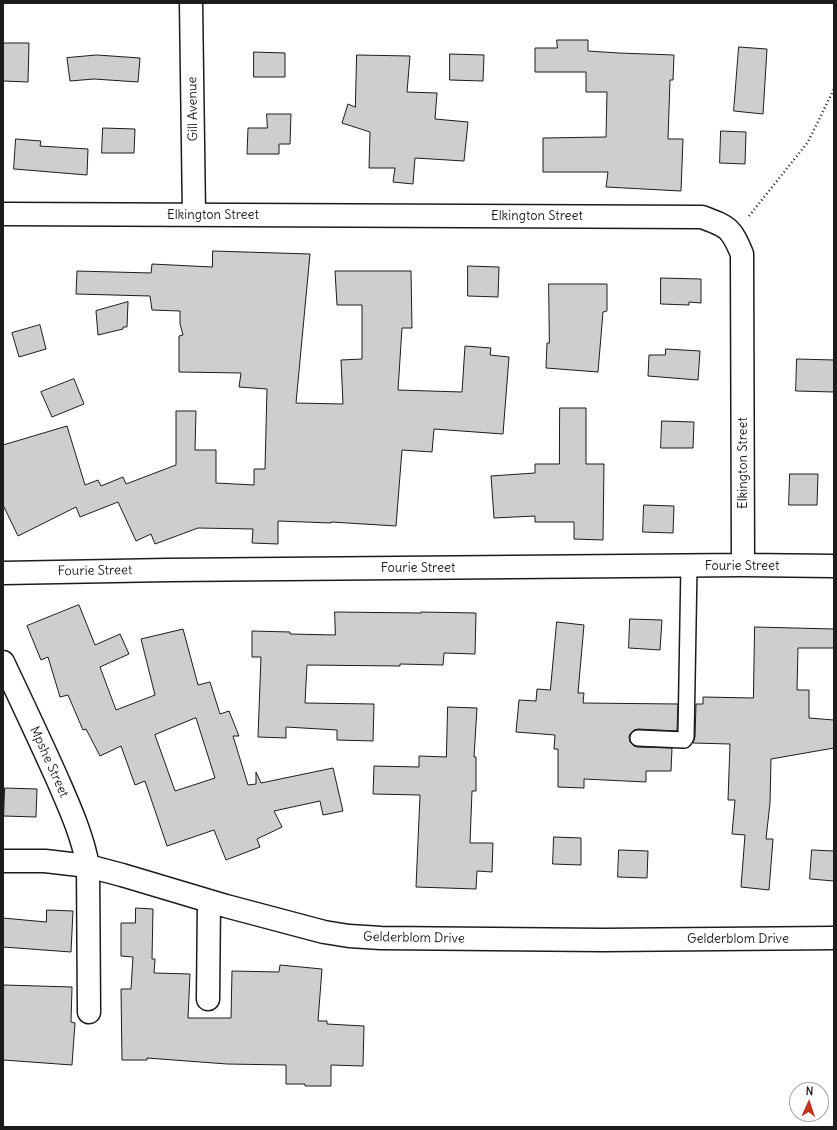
<!DOCTYPE html>
<style>
body{margin:0}
#map{position:relative;width:837px;height:1130px;overflow:hidden;background:#fff;font-family:Delius,sans-serif}
canvas{display:block}
.frame{position:absolute;inset:0;border:4px solid #1c1c1c;pointer-events:none}
.north{position:absolute;left:789px;top:1082px;width:40px;height:40px;box-sizing:border-box;background:#fff;border:1px solid #a4a4a4;border-radius:50%;rotate:3deg;font-size:11px;font-weight:700;line-height:16px;text-align:center;color:#1c1c1c}
.north::after{content:'';display:block;margin:auto;width:14px;height:18px;background:#c8321e;clip-path:polygon(50% 0,100% 100%,50% 72%,0 100%)}
</style>
<div id="map">
<canvas width="837" height="1130"></canvas>
<div class="frame"></div>
<div class="north">N</div>
</div>
<script>
const ctx = document.querySelector('canvas').getContext('2d');
ctx.lineJoin = 'round';
function paint(path, color) { ctx.fillStyle = color; ctx.fill(path, 'evenodd'); }
function strokePath(path, color, width, dash) { ctx.strokeStyle = color; ctx.lineWidth = width; ctx.lineCap = dash ? 'butt' : 'round'; ctx.setLineDash(dash || []); ctx.stroke(path); }
function drawText(font, color, halo, rows, align = 'center') {
  ctx.font = font + ' Delius,sans-serif'; ctx.lineWidth = 3.5; ctx.setLineDash([]); ctx.textBaseline = 'middle'; ctx.strokeStyle = halo; ctx.fillStyle = color; for (const [text, x, y, turn = 0] of rows) {
    ctx.save(); ctx.translate(x, y); ctx.rotate((+turn || 0) * Math.PI / 180); ctx.textAlign = isNaN(turn) ? turn : align; if (halo) ctx.strokeText(text, 0, 0); ctx.fillText(text, 0, 0); ctx.restore();
  }
}
const building = new Path2D(`
 M557,40H588V51L619,53L674,55L673,80H670L668,139H683L681,191L606,187L608,172H543V138L606,137L607,92H586V72H535V48H557Z
 M3,43H29L28,82L3,81Z
 M739,47L767,49L763,114L734,111Z
 M254,52L285,53V77H254Z
 M450,54L484,55L483,81L450,80Z
 M97,55L140,58L138,82L94,79L70,81L67,58Z
 M357,55L410,56L407,92L437,93L435,119L468,122L464,161L415,158L413,184L393,182L395,168H369L370,132L342,123L348,104L355,107Z
 M267,114H291L290,144H279V154H247L248,128H267Z
 M103,128L135,129L134,153H102Z
 M721,131L746,132L745,164L720,163Z
 M16,139L41,141L40,146L88,149L87,175L14,169Z
 M213,251L310,254L296,403L343,404L341,360L362,359V305H337L335,271H411L412,328H402L398,390L462,392L465,346L491,348L490,355L509,357L503,434L434,429L432,452L402,450L396,526L331,522V523L278,521V544L252,543L253,529L198,528L155,544L151,534L136,541L118,502L80,517L76,507L18,536L3,505V445L67,426L85,485L98,480L101,486L123,477L126,484L176,465V411H196L195,450H216V483L254,485V469H265L267,389L239,387L241,373L179,372V336L183,335L180,324V311L152,310L150,296L76,294L77,271L151,273L152,264L212,267Z
 M468,266L499,267L498,297L468,296Z
 M661,278L701,279V303L689,302V305L661,304Z
 M549,284H607V311L603,312L598,372L546,368L547,343H549Z
 M128,302L127,327H123V329L98,335L96,311Z
 M40,325L46,349L19,357L12,333Z
 M666,349L700,351L698,380L648,376L649,355H665Z
 M797,359L834,360V392L796,391Z
 M74,379L84,404L52,417L41,392Z
 M560,408H586V464H604L603,540L574,539V522H535V516L494,518L491,476L535,473V464H559Z
 M662,421L694,422L693,448H661Z
 M790,474H818L817,505H789Z
 M644,505L674,506L673,533L643,532Z
 M79,605L95,645L120,634L129,654L100,667L116,710L155,695L141,639L183,629L198,685L210,682L220,714L229,711L239,736H233L248,785L256,784V772L261,783L333,768L343,811L323,815L320,801L274,811L282,827L257,839L260,847L226,860L214,830L167,846L145,781L135,785L121,746L100,756L86,729L83,730L68,695L60,697L48,657L41,660L27,626ZM196,718L215,778L175,791L155,735Z
 M335,612L421,613V612L476,613L475,654L444,653L443,665L400,664V666L307,665L305,703L374,704L373,741L337,740V730L286,727V738L258,737L261,657H252V631L290,632V634L335,635Z
 M630,619L662,620L660,650L629,648Z
 M557,622L584,625L578,693H584L583,703L678,704L677,731L638,729L634,730L630,734L629,737L630,742L634,746L637,747L672,748L671,771H646V782L584,779V788L558,787V749H554L555,735L516,732L519,700L536,701L537,689L550,690Z
 M755,627L834,629V648H798L797,690H809V718L834,720V748L771,759L770,803L766,839H773L769,890L741,887L745,835L732,834L735,800H728L730,744L693,743L695,737L696,704H703V697L753,698Z
 M448,707L477,708L474,757H476V791H472L470,843H493L492,872L477,871L476,889L416,887L420,795L373,794L374,766L419,767V756L446,757Z
 M5,788L37,789L36,817L4,816Z
 M554,837L581,838V865L553,864Z
 M619,850L648,851L647,878L618,877Z
 M812,850L834,851V881L810,879Z
 M136,908L153,909L152,959H155L154,973L190,974L188,1018H231L232,971L279,972L280,965L322,969L318,1021H327V1024L364,1026L363,1066L331,1065V1086H305V1084H286V1065L227,1064L147,1058V1060H122L121,989H131L133,957L121,956V923H135Z
 M47,910L73,911L71,952L3,947V918L46,922Z
 M4,985L72,987L71,1022L75,1023L72,1065L3,1060Z`);
paint(building, '#cecece');
strokePath(building, '#1c1c1c', 1);
const lane = new Path2D(`
 M638,738L684,740L686,737L689,566`);
const street = new Path2D(`
 M191,3L194,215
 M3,214L702,217C729,227 731,228 742,254L743,565
 M3,573L168,570L743,565L834,566
 M3,662C21,700 39,738 56,776C69,806 82,834 88,866L89,1012
 M3,861H45L88,866L122,875L226,906L324,932L349,936L381,938L603,940L834,938
 M208,999L209,901`);
strokePath(lane, '#1c1c1c', 18);
strokePath(street, '#1c1c1c', 25);
strokePath(new Path2D(`
 M749,216L808,142L834,89`), '#1c1c1c', 2.5, [1, 3]);
strokePath(lane, '#fff', 15);
strokePath(street, '#fff', 22);
drawText('13px', '#1c1c1c', '#fff', [
 ["Gill Avenue",193,109,-91],
 ["Elkington Street",213,215],
 ["Elkington Street",537,216],
 ["Elkington Street",743,463,-90],
 ["Fourie Street",742,566],
 ["Fourie Street",418,568],
 ["Fourie Street",95,571,-1],
 ["Mpshe Street",49,762,66],
 ["Gelderblom Drive",414,938,1],
 ["Gelderblom Drive",738,939]
]);
</script>
